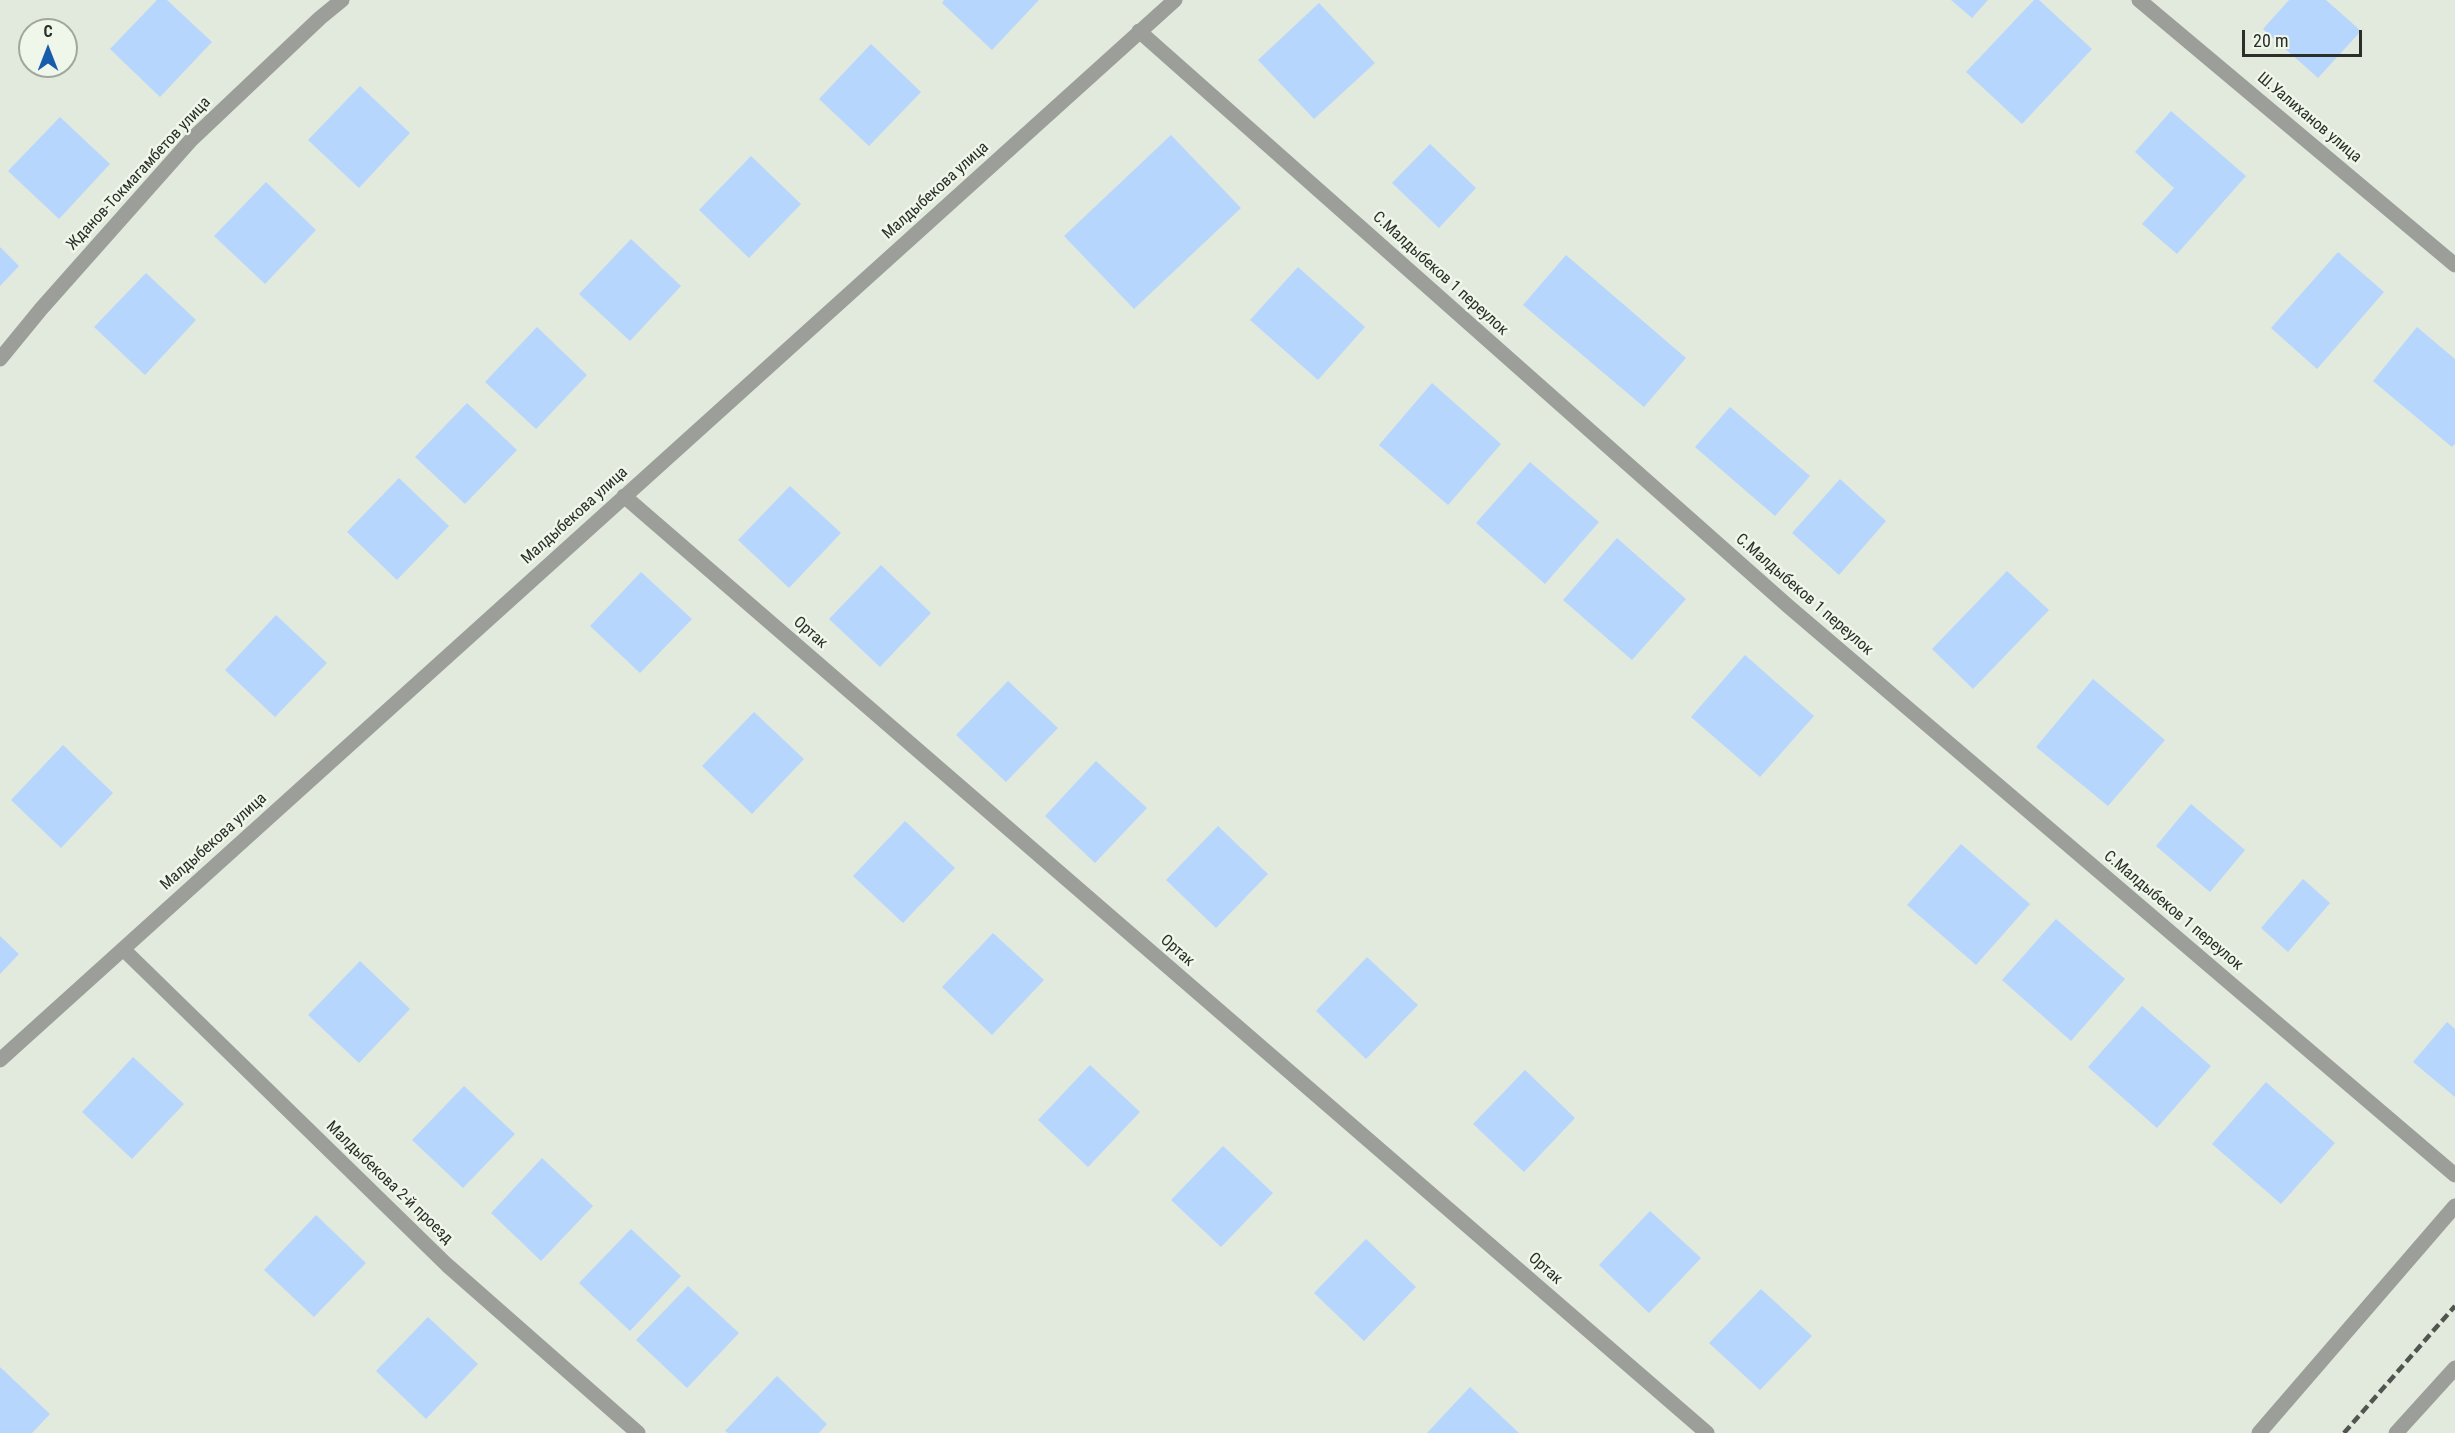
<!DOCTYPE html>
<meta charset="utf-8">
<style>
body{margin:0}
#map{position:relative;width:2455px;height:1433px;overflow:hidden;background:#e2e9dd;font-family:"Roboto Condensed",sans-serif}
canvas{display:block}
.north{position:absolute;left:18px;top:18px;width:60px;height:60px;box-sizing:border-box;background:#eff7ea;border:2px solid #a1a79d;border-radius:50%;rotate:0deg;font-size:16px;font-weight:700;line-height:24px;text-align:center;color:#2b2e29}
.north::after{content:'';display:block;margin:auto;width:21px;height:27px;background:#185cac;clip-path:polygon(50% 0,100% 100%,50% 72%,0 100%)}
.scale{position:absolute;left:2242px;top:30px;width:120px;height:27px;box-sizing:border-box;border:3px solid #2b2e29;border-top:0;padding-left:8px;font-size:18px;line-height:21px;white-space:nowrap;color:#2b2e29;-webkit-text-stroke:4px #eff7ea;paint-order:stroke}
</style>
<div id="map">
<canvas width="2455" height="1433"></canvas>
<div class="north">С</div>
<div class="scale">20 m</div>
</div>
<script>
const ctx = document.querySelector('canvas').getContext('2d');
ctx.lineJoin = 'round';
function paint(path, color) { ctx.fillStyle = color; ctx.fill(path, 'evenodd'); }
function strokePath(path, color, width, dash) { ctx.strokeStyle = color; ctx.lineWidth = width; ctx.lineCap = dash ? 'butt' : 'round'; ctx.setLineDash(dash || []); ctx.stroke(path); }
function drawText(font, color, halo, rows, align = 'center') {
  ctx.font = font + ' "Roboto Condensed",sans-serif'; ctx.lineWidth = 5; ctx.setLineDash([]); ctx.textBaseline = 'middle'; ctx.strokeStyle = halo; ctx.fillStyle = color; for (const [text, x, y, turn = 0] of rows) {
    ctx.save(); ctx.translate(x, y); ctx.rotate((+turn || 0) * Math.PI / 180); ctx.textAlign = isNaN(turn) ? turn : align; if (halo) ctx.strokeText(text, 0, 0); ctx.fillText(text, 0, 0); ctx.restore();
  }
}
paint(new Path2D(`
 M157,0H167L212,42L160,97L110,49Z
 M944,0H1039L992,50L942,3Z
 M1951,0H1988L1972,18Z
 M2034,0H2039L2092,49L2022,124L1966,72Z
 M2289,0H2326L2361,31L2318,78L2263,29Z
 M1319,3L1375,63L1314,119L1258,60Z
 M871,44L921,92L869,146L819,99Z
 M360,86L410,133L359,188L308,140Z
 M2171,111L2246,176L2177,254L2142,224L2174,188L2135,152Z
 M60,117L110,164L59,219L8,171Z
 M1171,135L1241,208L1134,309L1064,236Z
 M1430,144L1476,188L1439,228L1392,183Z
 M751,156L801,204L749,258L699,210Z
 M266,182L316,230L265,284L214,236Z
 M631,239L681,286L630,341L579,294Z
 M0,247L19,266L0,286Z
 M2338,252L2384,292L2317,369L2271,328Z
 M1566,255L1686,358L1644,407L1523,305Z
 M1298,267L1365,327L1318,380L1250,320Z
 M146,273L196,320L145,375L94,327Z
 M537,327L587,375L536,429L485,382Z
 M2417,327L2455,359V444L2452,447L2373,381Z
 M1432,383L1501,444L1448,505L1379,445Z
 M467,403L517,450L465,504L415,457Z
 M1730,407L1810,476L1775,516L1695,447Z
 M1530,462L1599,522L1545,584L1476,523Z
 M399,478L449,526L397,580L347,532Z
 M1840,479L1886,521L1839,575L1792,533Z
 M790,486L841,533L789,588L738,540Z
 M1617,538L1686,599L1632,660L1563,600Z
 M881,565L931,613L880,667L829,619Z
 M2007,571L2049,610L1973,689L1932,649Z
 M641,572L692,619L640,673L590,626Z
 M276,615L327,663L275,717L225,670Z
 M1745,655L1814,716L1760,777L1691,717Z
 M2093,679L2165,740L2108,806L2036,747Z
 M1008,681L1058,728L1006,782L956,735Z
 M754,712L804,759L752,814L702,766Z
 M63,745L113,793L61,848L11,800Z
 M1096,761L1147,808L1095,863L1045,816Z
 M2191,804L2245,850L2210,892L2156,846Z
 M905,821L955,868L903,923L853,876Z
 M1218,826L1268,874L1216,928L1166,880Z
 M1961,844L2030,904L1976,965L1907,905Z
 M2303,879L2330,903L2288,952L2261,928Z
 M2056,919L2125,979L2071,1041L2002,980Z
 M993,933L1044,980L992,1035L942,987Z
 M0,936L19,954L0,974Z
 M1367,957L1418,1005L1366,1059L1316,1011Z
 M360,961L410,1009L359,1063L308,1015Z
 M2142,1006L2211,1066L2157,1128L2088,1067Z
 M2447,1022L2455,1029V1097L2413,1062Z
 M133,1057L184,1104L132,1159L82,1112Z
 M1090,1065L1140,1112L1088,1167L1038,1120Z
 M1525,1070L1575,1118L1524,1172L1473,1124Z
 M2266,1082L2335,1143L2281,1204L2212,1144Z
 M464,1086L515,1134L463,1188L412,1140Z
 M1223,1146L1273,1193L1221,1247L1171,1200Z
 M542,1158L593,1206L541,1261L491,1213Z
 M1650,1211L1701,1258L1649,1313L1599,1265Z
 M316,1215L366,1263L314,1317L264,1270Z
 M631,1229L681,1276L630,1331L579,1283Z
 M1366,1239L1416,1287L1364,1341L1314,1293Z
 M688,1286L739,1333L687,1388L636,1340Z
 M1761,1289L1812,1336L1760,1390L1709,1343Z
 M428,1317L478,1364L426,1419L376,1371Z
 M0,1367L50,1414L32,1433H0Z
 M777,1376L827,1424L819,1433H728L725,1431Z
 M1470,1387L1519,1433H1427Z`), '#b7d6fe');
strokePath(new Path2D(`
 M2396,1433L2455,1368`), '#9c9f99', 15);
strokePath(new Path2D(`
 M2139,0L2455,265
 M1139,31L1788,606L2455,1175
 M0,359L41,309L191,140L320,18L342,0
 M624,496L1707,1433
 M123,949L447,1265L638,1433
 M0,1060L1175,0
 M2259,1433L2455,1206`), '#9c9f99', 15);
strokePath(new Path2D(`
 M2344,1433L2455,1306`), '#51554f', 4.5, [9, 4.5]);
drawText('16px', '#2b2e29', '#eff7ea', [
 ["Ш.Уалиханов улица",2309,118,40],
 ["Жданов-Токмагамбетов улица",139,174,-47],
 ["Малдыбекова улица",936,191,-42],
 ["С.Малдыбеков 1 переулок",1440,274,42],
 ["Малдыбекова улица",575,516,-42],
 ["С.Малдыбеков 1 переулок",1804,595,41],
 ["Ортак",810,633,41],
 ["Малдыбекова улица",214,842,-42],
 ["С.Малдыбеков 1 переулок",2173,911,40],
 ["Ортак",1177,951,41],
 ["Малдыбекова 2-й проезд",389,1183,44],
 ["Ортак",1545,1269,41]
]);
</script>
